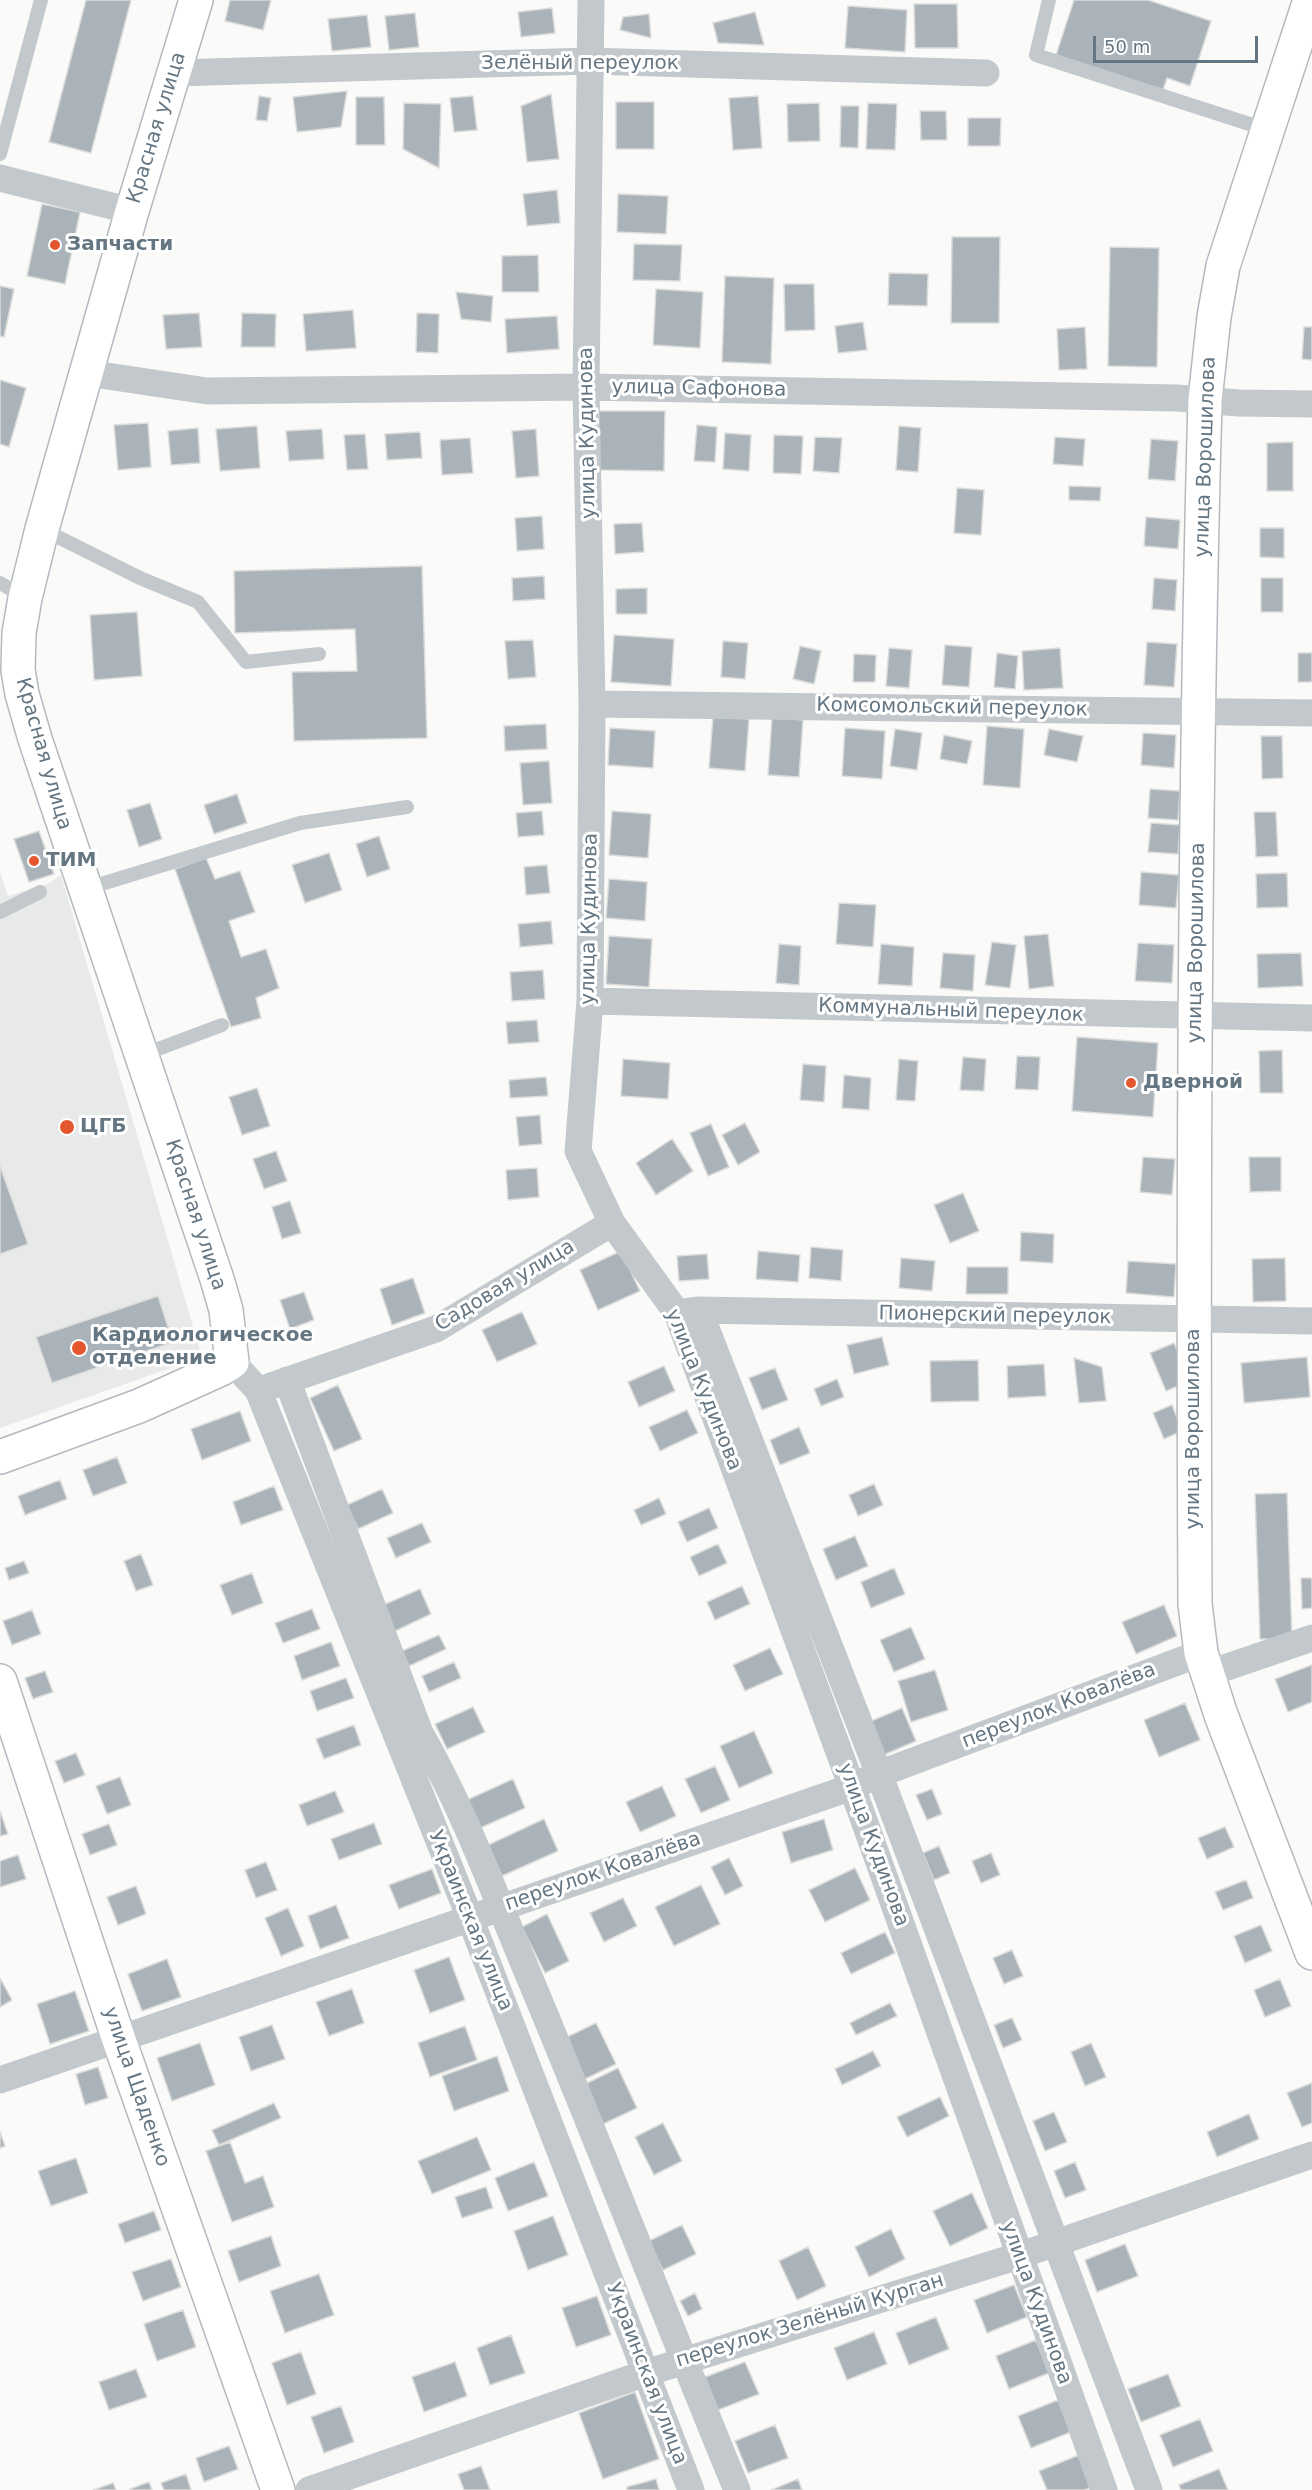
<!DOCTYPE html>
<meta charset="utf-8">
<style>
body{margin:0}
#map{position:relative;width:1312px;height:2490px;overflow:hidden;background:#fafaf8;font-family:"DejaVu Sans",sans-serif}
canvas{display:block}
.scale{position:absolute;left:1093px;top:36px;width:165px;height:27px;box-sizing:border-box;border:3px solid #657683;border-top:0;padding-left:8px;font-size:18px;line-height:21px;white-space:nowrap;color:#657683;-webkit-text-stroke:4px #fff;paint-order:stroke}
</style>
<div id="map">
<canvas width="1312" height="2490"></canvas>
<div class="scale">50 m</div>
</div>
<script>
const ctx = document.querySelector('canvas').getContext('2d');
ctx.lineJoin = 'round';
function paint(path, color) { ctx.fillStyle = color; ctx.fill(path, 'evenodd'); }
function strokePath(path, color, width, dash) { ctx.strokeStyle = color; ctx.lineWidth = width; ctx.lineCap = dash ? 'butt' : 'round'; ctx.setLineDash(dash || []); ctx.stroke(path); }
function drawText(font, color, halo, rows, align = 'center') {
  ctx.font = font + ' "DejaVu Sans",sans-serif'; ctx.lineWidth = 6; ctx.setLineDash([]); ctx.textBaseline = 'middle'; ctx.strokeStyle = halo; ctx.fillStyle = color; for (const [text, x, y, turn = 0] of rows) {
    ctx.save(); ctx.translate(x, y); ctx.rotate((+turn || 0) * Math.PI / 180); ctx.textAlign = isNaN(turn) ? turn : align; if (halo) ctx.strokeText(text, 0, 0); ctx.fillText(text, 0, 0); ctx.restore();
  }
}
paint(new Path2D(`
 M0,872L8,896L48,884L61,875L202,1357L0,1428Z`), '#e8e9e9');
const building = new Path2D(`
 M86,0H131L91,153L49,142Z
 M230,0H271L263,30L225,21Z
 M1074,0H1148L1211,21L1190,86L1167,78L1163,90L1056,55Z
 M914,4H957L958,48H915Z
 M848,6L907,10L905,52L845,48Z
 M552,8L555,33L521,37L518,12Z
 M755,12L764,45L718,43L713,23Z
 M415,13L419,47L389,50L385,16Z
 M649,14L651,38L620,30L623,17Z
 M367,15L371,47L332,51L328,19Z
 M347,91L341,127L297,132L293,97Z
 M551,94L559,159L527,162L521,106Z
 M259,96L271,98L267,121L256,120Z
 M473,96L477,130L454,132L450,98Z
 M758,96L762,148L733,150L729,98Z
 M356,97H384L385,145H356Z
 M616,102H654V149H616Z
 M404,103L441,104L439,168L403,149Z
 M819,103L820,141L788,142L787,104Z
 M868,103L897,104L895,150L866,149Z
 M841,106H859L858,148L840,147Z
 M920,111H946L947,140H921Z
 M968,118H1001L1000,146H968Z
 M557,190L560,223L527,226L523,194Z
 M618,194L668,196L666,234L617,232Z
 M42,204L80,212L65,284L27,276Z
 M952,237H1000L999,323H951Z
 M634,244L682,245L680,281L633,280Z
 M1110,247L1159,248L1157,367L1108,366Z
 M538,255L539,292H502V256Z
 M889,273L928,274L927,306L888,305Z
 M725,276L774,278L771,364L722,362Z
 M784,284H814L815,330L785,331Z
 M0,286L14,289L4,337L0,336Z
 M656,289L703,292L700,348L653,345Z
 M456,292L493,296L491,322L461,319Z
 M353,310L356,348L306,351L303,314Z
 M199,313L202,347L166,349L163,315Z
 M242,313L276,314L275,347H241Z
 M417,313L439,314L438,353L416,352Z
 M557,316L559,349L507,353L505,319Z
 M863,322L867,350L838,353L835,326Z
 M1085,327L1087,369L1059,370L1057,329Z
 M1304,327H1312V360L1302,359Z
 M0,380L26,388L9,447L0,444Z
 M599,411H665L664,471L599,470Z
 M148,423L151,467L118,470L114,425Z
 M697,425L717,427L715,462L694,461Z
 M257,426L260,468L220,471L216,429Z
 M899,426L921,428L918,472L896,470Z
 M198,428L200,463L171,465L168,431Z
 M322,429L324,459L289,461L286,431Z
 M536,429L539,476L516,478L512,431Z
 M420,432L422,458L387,460L385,434Z
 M725,433L751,435L749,471L723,469Z
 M365,434L368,469L347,470L344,435Z
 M774,435L803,436L801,474L773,473Z
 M815,437L842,438L839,473L813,471Z
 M1055,437L1085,439L1083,466L1053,464Z
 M470,438L473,473L442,475L440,440Z
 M1151,439L1178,441L1175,481L1148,479Z
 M1293,442V491H1267V443Z
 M1069,486L1101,487L1100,501L1069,500Z
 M957,488L984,490L981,535L954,533Z
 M542,516L544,549L517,551L515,518Z
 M1146,517L1180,520L1178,549L1144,546Z
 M642,523L644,552L615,554L614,524Z
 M1260,528H1284V558L1260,557Z
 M422,566L427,738L294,741L292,672L357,671L355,629L235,633L234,571Z
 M544,576L545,599L513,601L512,578Z
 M1154,578L1177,580L1175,611L1152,609Z
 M1261,578H1283V612H1261Z
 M647,588V614H616V589Z
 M137,612L142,676L94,680L90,615Z
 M614,635L674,639L671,686L611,682Z
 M533,640L536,677L508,679L505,641Z
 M723,641L748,643L745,679L721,677Z
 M1147,642L1177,644L1174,687L1144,685Z
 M945,645L972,647L969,687L942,685Z
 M800,646L821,651L814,684L793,679Z
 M889,648L912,650L909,688L886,686Z
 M1060,648L1063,688L1024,690L1022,651Z
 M997,653L1018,656L1015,689L994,687Z
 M1298,653H1312V682H1298Z
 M854,654L876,655L875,682H853Z
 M713,716L749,719L745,771L709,768Z
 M772,717L803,720L799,777L768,775Z
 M546,724L547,749L505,751L504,726Z
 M987,726L1024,729L1020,788L983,785Z
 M610,728L655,731L653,768L608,765Z
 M845,728L885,731L882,779L842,776Z
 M895,729L922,733L917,770L890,766Z
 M1049,729L1083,736L1077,762L1044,755Z
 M1143,733L1176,735L1174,768L1141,765Z
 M944,735L972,741L967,764L940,759Z
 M1261,736H1282L1283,778L1262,779Z
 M549,761L552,803L523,805L520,763Z
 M1150,789L1180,791L1178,820L1148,818Z
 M237,794L247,823L214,834L204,805Z
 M150,803L162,839L139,847L127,810Z
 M542,811L544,835L518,837L516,813Z
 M612,811L651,814L648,858L609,855Z
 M1254,812H1276L1278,856L1256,857Z
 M1151,823L1180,825L1178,854L1148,852Z
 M39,831L54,874L29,882L14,839Z
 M379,836L390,869L367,877L356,844Z
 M329,853L342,890L305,903L292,865Z
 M206,858L215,879L240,871L255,912L229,921L241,957L266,949L279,988L256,998L261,1018L231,1027L175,869Z
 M547,865L550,893L526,895L524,867Z
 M1141,872L1179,875L1176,908L1139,905Z
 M1287,873L1288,907L1257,908L1256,874Z
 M609,879L647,882L645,921L606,918Z
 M839,903L876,905L873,947L836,944Z
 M551,921L553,944L520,947L518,924Z
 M1048,934L1054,986L1029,989L1024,936Z
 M609,936L652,939L649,987L606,984Z
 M992,942L1016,945L1010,988L985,985Z
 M1138,943L1174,945L1172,983L1135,981Z
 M779,944L801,946L799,985L776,983Z
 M881,944L914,947L912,986L878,984Z
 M943,953L975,955L973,991L940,988Z
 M1301,953L1303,986L1258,988L1257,954Z
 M543,970L545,999L512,1001L510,972Z
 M537,1020L539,1042L508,1044L506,1022Z
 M1077,1037L1158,1043L1153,1117L1072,1111Z
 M1282,1050L1283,1093H1260L1259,1051Z
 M1017,1056L1040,1057L1038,1090L1015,1089Z
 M963,1057L986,1059L984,1091L960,1090Z
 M623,1059L670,1063L668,1099L621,1096Z
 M899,1059L918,1061L915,1101L896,1100Z
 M803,1064L826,1066L824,1102L800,1100Z
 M844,1075L871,1078L869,1110L842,1108Z
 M546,1077L548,1096L510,1098L509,1080Z
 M257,1088L270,1126L242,1135L229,1097Z
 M540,1115L542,1144L519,1146L516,1117Z
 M745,1123L760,1152L738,1165L722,1135Z
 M711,1124L729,1167L708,1176L690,1133Z
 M672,1139L693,1171L656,1195L636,1163Z
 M276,1151L287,1181L264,1189L253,1159Z
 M1143,1157L1175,1159L1172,1195L1140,1192Z
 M1249,1157H1281V1191L1250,1192Z
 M0,1166L28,1244L0,1254Z
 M537,1168L539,1197L508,1200L506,1170Z
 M963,1193L979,1231L950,1243L934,1205Z
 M290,1201L301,1233L282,1239L272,1207Z
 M1021,1232L1054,1234L1053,1263L1020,1261Z
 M811,1247L843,1250L841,1281L809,1278Z
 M621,1251L640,1291L598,1310L580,1270Z
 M758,1251L800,1255L798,1282L756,1279Z
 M707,1254L709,1279L679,1281L677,1256Z
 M901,1258L935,1261L932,1291L899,1288Z
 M1285,1258L1286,1301L1253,1302L1252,1259Z
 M1128,1261L1176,1264L1174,1297L1126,1293Z
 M967,1267H1008V1294H966Z
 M413,1278L425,1313L392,1325L380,1289Z
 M304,1292L314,1320L290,1329L280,1300Z
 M158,1296L173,1342L52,1383L36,1337Z
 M522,1312L537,1344L497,1362L482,1330Z
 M882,1337L889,1365L854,1374L847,1345Z
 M1174,1343L1190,1381L1166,1391L1150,1353Z
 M1307,1357L1310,1397L1244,1403L1241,1363Z
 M1074,1358L1102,1367L1106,1401L1079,1403Z
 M978,1360L979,1401L931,1402L930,1361Z
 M1044,1364L1046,1396L1008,1398L1007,1366Z
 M664,1366L675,1391L639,1407L628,1382Z
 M775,1368L788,1400L762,1410L749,1378Z
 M837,1379L844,1397L821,1406L814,1389Z
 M338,1385L362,1439L334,1451L310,1398Z
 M1172,1405L1182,1431L1164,1439L1153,1413Z
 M687,1410L698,1433L660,1451L649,1427Z
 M240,1411L251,1441L202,1460L191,1429Z
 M799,1427L810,1453L780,1465L770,1440Z
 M117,1457L127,1483L93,1496L83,1470Z
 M60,1480L67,1499L25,1515L18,1496Z
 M874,1484L883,1505L858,1516L849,1495Z
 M274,1486L283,1510L241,1525L233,1502Z
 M382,1489L393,1513L358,1529L347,1505Z
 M1287,1493L1292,1639H1260L1255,1494Z
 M659,1498L666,1514L641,1525L634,1510Z
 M709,1508L718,1528L687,1542L678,1522Z
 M422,1523L431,1542L396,1558L387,1538Z
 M855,1536L868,1566L836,1580L823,1549Z
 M718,1544L727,1563L699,1576L690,1557Z
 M141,1554L153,1585L136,1591L124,1561Z
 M24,1561L29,1573L9,1580L5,1568Z
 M894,1568L905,1594L871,1608L861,1582Z
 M252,1573L263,1603L232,1615L220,1585Z
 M1301,1578H1312V1608L1302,1609Z
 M742,1586L750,1604L715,1620L707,1602Z
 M420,1589L431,1614L393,1632L381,1606Z
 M1164,1605L1177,1636L1136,1654L1122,1622Z
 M312,1609L320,1629L283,1643L275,1623Z
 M32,1610L41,1634L12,1645L3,1621Z
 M911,1627L925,1659L894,1672L880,1640Z
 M439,1635L446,1649L409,1666L402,1651Z
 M331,1642L340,1666L302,1680L294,1656Z
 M770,1648L783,1674L745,1691L733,1665Z
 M454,1662L461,1678L429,1692L422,1676Z
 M1312,1665V1702L1288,1712L1275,1679Z
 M935,1670L948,1710L911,1722L898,1681Z
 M45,1671L53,1692L33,1699L25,1678Z
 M346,1678L354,1698L317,1711L310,1691Z
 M1185,1703L1200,1740L1159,1757L1144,1720Z
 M473,1707L485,1732L447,1749L435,1724Z
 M902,1708L916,1741L879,1757L864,1724Z
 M354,1725L361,1745L324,1759L316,1739Z
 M754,1731L773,1773L739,1788L720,1746Z
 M76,1753L85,1775L64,1783L55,1761Z
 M715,1766L730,1800L701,1813L685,1779Z
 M120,1777L131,1805L107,1814L96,1786Z
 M513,1779L525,1808L480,1828L467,1800Z
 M662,1786L676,1816L640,1832L626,1802Z
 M932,1789L942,1814L927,1820L916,1795Z
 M335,1791L344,1812L307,1826L299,1805Z
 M0,1811L8,1834L0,1836Z
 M544,1819L558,1851L502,1876L488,1845Z
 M824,1819L833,1850L791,1863L782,1832Z
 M374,1823L382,1844L339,1860L331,1839Z
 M109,1824L117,1845L90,1855L82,1834Z
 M1225,1827L1234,1847L1207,1859L1198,1838Z
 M939,1846L950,1873L934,1880L923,1853Z
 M991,1853L1000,1875L981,1883L972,1861Z
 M18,1855L26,1879L0,1887V1861Z
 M729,1858L743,1886L725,1895L711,1867Z
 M266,1862L277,1890L256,1898L245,1870Z
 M855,1868L870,1900L825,1922L809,1890Z
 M432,1869L441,1893L399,1909L389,1885Z
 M1246,1880L1253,1898L1223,1910L1215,1892Z
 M701,1885L720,1924L674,1946L655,1907Z
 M136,1886L146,1914L118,1925L107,1897Z
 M623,1898L637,1926L604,1942L590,1913Z
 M336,1905L349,1938L320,1949L308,1916Z
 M288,1908L304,1946L281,1956L265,1918Z
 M547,1914L569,1961L545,1973L522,1927Z
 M1261,1925L1272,1951L1245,1963L1234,1936Z
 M885,1932L895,1953L851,1974L841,1953Z
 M1012,1950L1023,1976L1004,1984L993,1958Z
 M449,1957L465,2000L430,2013L414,1970Z
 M167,1959L181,1997L142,2011L128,1974Z
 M0,1978L12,2000L0,2007Z
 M1280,1979L1291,2006L1265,2017L1254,1990Z
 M352,1989L364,2023L329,2036L316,2002Z
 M75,1991L89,2031L50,2044L37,2004Z
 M890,2003L897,2016L856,2035L850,2023Z
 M1012,2018L1022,2040L1003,2048L994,2025Z
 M596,2023L616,2064L583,2080L563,2039Z
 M272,2025L285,2059L251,2071L239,2037Z
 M465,2026L477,2060L430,2077L418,2043Z
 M200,2043L215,2085L172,2101L157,2058Z
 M1091,2043L1106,2077L1085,2086L1071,2052Z
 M873,2051L881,2066L842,2085L835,2069Z
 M497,2056L509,2091L454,2111L442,2076Z
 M98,2067L108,2098L85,2105L76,2074Z
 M618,2068L637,2108L601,2125L581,2086Z
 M1312,2083V2123L1302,2127L1287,2093Z
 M940,2097L949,2116L907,2137L897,2117Z
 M274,2103L281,2118L219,2145L212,2130Z
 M1054,2112L1067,2142L1045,2151L1033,2121Z
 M1249,2114L1259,2139L1217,2157L1207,2132Z
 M663,2123L682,2161L654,2175L635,2137Z
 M0,2132L5,2146L0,2148Z
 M477,2137L491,2170L432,2194L418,2161Z
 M230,2142L245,2183L263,2176L274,2207L232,2222L206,2151Z
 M76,2158L88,2193L51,2206L38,2171Z
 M534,2162L548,2196L508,2211L495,2178Z
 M1075,2162L1086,2190L1065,2198L1054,2171Z
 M486,2187L493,2208L462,2218L455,2197Z
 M972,2193L988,2228L950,2246L933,2211Z
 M154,2211L161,2230L125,2243L118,2224Z
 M553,2216L568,2255L528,2270L514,2231Z
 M682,2225L696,2254L663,2270L649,2241Z
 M891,2229L905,2259L869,2277L855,2247Z
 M271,2236L281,2266L239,2282L228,2251Z
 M1125,2244L1138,2276L1097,2292L1085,2260Z
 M808,2247L826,2286L797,2300L779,2261Z
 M171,2259L181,2287L143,2301L132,2272Z
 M319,2274L334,2315L285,2333L270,2291Z
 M1014,2285L1027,2317L987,2333L974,2300Z
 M695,2293L702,2309L688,2316L680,2301Z
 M597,2296L611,2335L576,2347L562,2308Z
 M183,2310L196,2347L157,2361L144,2324Z
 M936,2317L949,2349L909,2365L896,2333Z
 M874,2332L887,2364L847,2380L834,2348Z
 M511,2335L525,2373L490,2385L477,2348Z
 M1036,2340L1049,2373L1009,2389L996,2356Z
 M301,2352L316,2394L287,2405L272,2363Z
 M455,2362L467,2396L424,2412L412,2377Z
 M745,2362L759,2394L718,2410L705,2377Z
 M136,2369L147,2397L109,2410L99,2382Z
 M1168,2374L1181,2406L1141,2422L1128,2389Z
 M635,2392L659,2459L603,2479L579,2413Z
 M1058,2400L1071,2432L1031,2448L1018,2416Z
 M341,2406L354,2442L324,2453L311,2417Z
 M1200,2419L1213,2451L1173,2467L1160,2435Z
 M775,2425L788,2458L748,2473L735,2441Z
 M229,2446L238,2469L204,2482L196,2458Z
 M1079,2455L1092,2487L1085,2490H1047L1039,2471Z
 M481,2466L490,2490H464L458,2474Z
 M1219,2469L1228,2490H1181L1179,2485Z
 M186,2474L191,2490H164L161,2483Z
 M656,2479L659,2490H627V2487Z
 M798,2479L802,2490H771Z
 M149,2482L152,2490H131L130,2489Z
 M113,2483L116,2490H93Z`);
paint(building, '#aab3b9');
strokePath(building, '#dcdcda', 1.5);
const secondary = new Path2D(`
 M1310,0L1223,266L1214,317L1205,400C1194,801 1193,1203 1195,1604L1201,1653L1221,1715L1312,1953
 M0,1457L139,1406L221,1369L232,1362L226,1310L217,1279L35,739L22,694L18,670L19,633L25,598L42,529L132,211L196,0
 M0,1681L119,2040L278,2490`);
strokePath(secondary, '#b3babf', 36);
strokePath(new Path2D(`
 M1049,0L1036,55L1268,130
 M0,154L41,0
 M42,529L140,578L198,602L246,662L319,654
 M0,583L24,597
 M85,889L300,823L407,807
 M0,912L40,892
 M142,1055L222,1025`), '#c3c8cc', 14);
strokePath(new Path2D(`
 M591,0L586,387L592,704L590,1001L578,1151L612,1223L677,1313L852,1787L1104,2490
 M174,73L590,61L986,73
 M0,178L132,211
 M87,373L207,391L586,387L1177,398L1239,403L1312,404
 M592,704L1312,713
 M590,1001L1312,1018
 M699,1310L879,1774L1149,2490
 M684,1312L699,1310L1312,1321
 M232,1362L258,1390L470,1918L691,2490
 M287,1380L420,1733C465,1811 496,1898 531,1981C602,2150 667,2321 737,2490
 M271,1386L436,1329L612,1223
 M1207,1674L1312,1638
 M0,2080L852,1787L879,1774L1201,1653
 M309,2490L646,2373L1018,2256L1312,2155`), '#c3c8cc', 27);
strokePath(secondary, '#fff', 33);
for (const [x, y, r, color] of [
 [55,245,6,"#e4572e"],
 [34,861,6,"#e4572e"],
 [1131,1083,6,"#e4572e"],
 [67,1127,8,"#e4572e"],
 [79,1348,8,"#e4572e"]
]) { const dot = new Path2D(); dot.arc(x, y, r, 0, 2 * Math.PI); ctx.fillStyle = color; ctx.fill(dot); strokePath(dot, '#fff', 2); }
drawText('20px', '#657683', '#fff', [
 ["Зелёный переулок",580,64],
 ["Красная улица",157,128,-73],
 ["улица Сафонова",699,389,1],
 ["улица Кудинова",588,433,-91],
 ["улица Ворошилова",1206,457,-88],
 ["Комсомольский переулок",952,708,1],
 ["Красная улица",43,754,74],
 ["улица Кудинова",590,919,-89],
 ["улица Ворошилова",1197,943,-89],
 ["Коммунальный переулок",951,1011,2],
 ["Красная улица",195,1215,72],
 ["Садовая улица",505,1286,-31],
 ["Пионерский переулок",995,1316,1],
 ["улица Кудинова",703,1390,68],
 ["улица Ворошилова",1194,1429,-90],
 ["переулок Ковалёва",1059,1706,-21],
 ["улица Кудинова",873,1845,70],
 ["переулок Ковалёва",603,1872,-19],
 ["Украинская улица",470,1921,68],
 ["улица Щаденко",136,2087,71],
 ["улица Кудинова",1036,2303,70],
 ["переулок Зелёный Курган",810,2321,-17],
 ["Украинская улица",646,2374,69]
]);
drawText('bold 20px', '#657683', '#fff', [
 ["Запчасти",67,245],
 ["ТИМ",46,861],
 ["Дверной",1143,1083],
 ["ЦГБ",80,1127],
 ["Кардиологическое",92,1336],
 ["отделение",92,1359]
], 'left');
</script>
